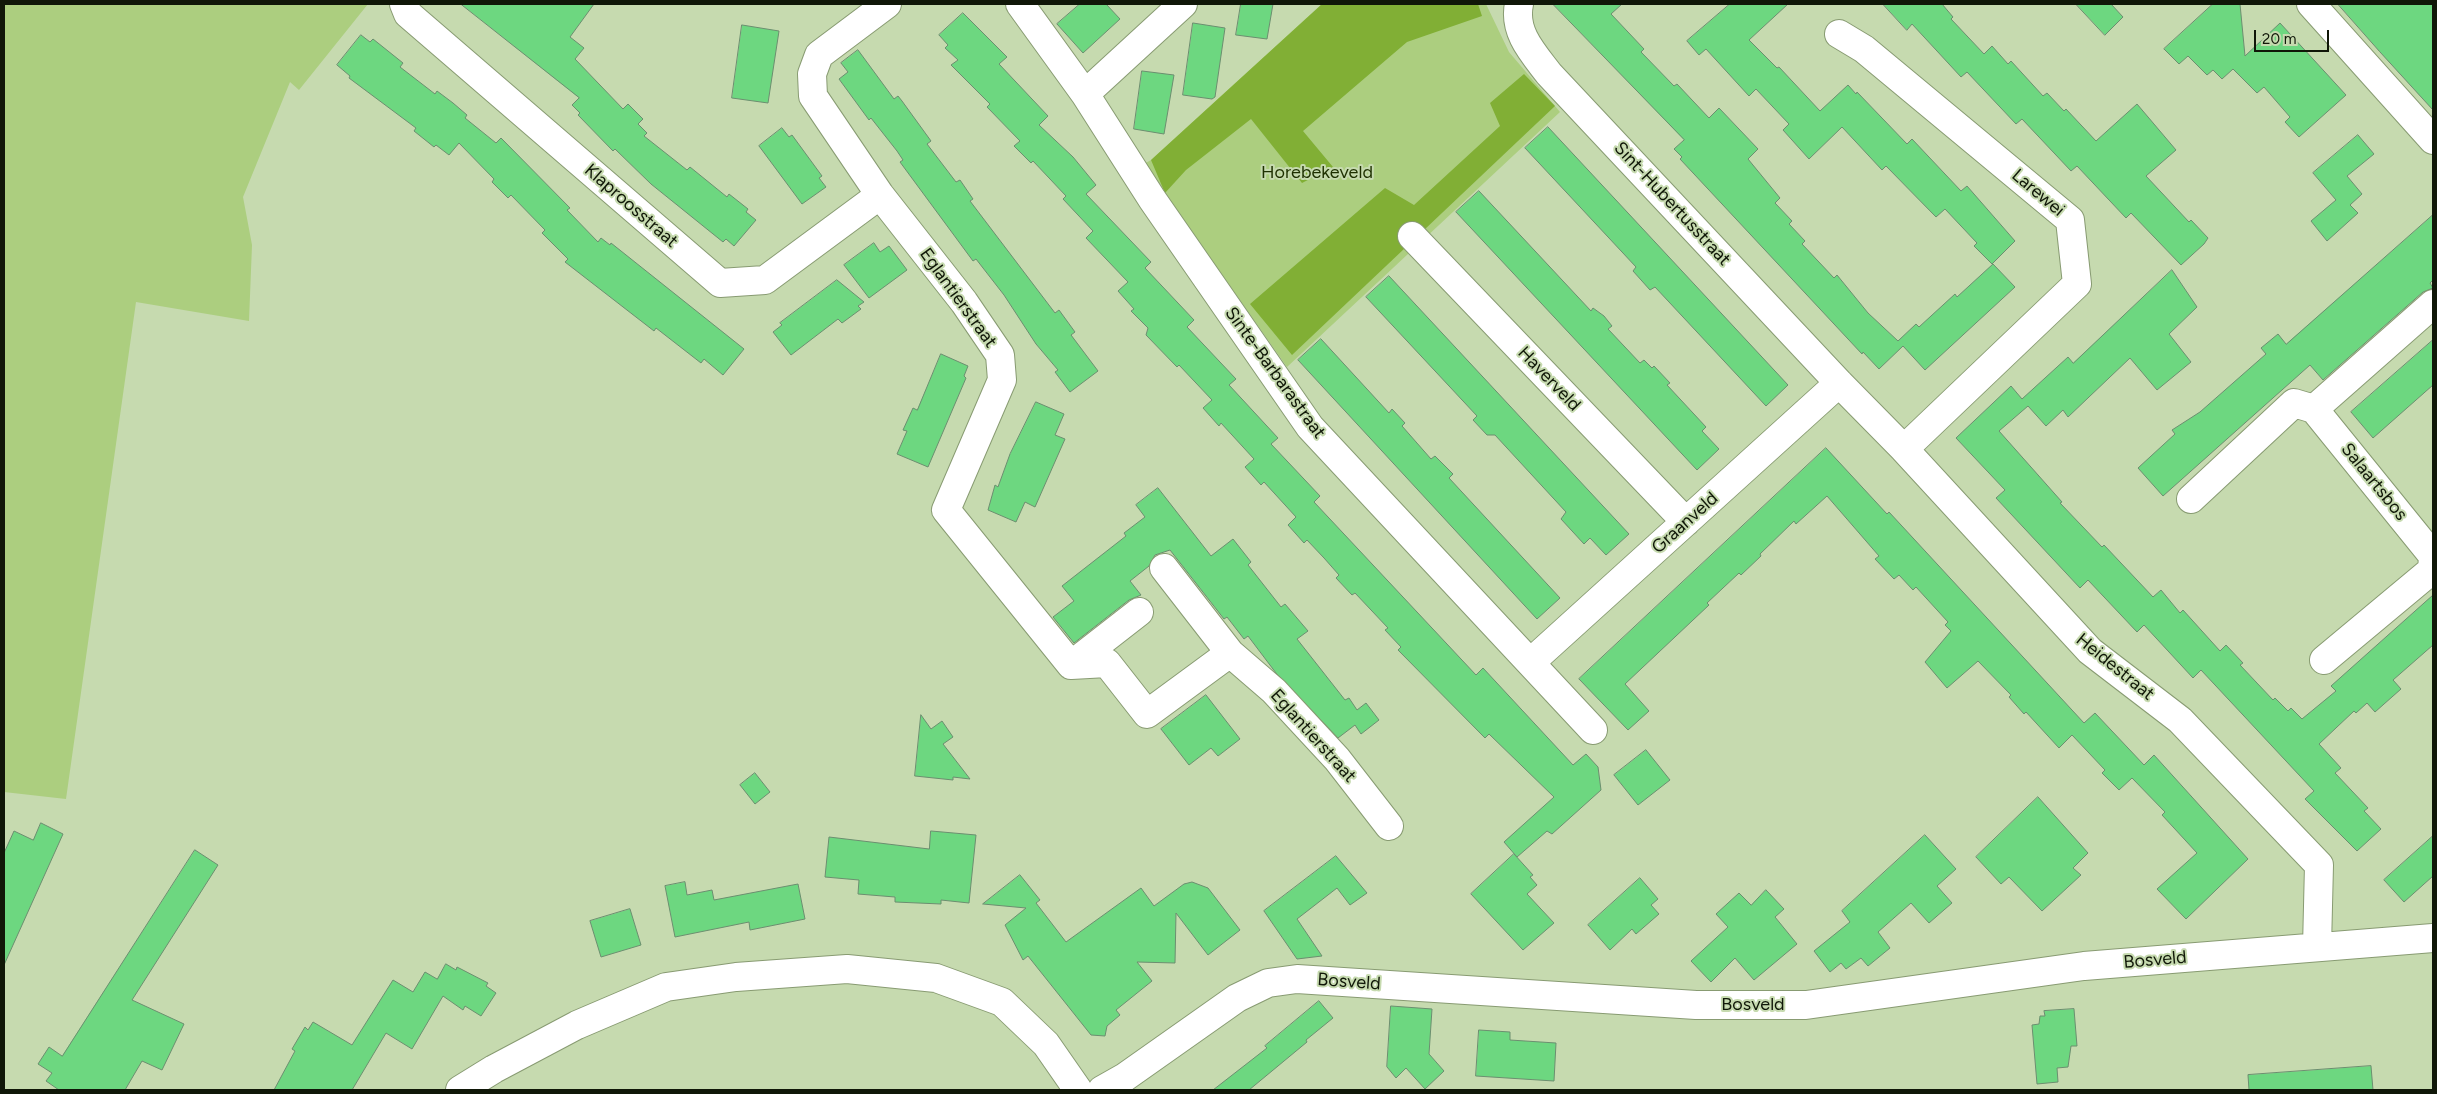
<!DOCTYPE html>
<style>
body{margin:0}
#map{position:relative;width:2437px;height:1094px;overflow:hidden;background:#c6daaf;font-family:Figtree,sans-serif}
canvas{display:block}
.frame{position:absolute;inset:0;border:5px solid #101708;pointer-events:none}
.scale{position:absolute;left:2254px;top:30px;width:75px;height:22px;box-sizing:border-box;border:2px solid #101708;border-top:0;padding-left:6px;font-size:15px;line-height:18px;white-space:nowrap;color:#101708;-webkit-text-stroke:4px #c6daaf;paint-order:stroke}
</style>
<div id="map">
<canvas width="2437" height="1094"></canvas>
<div class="frame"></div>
<div class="scale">20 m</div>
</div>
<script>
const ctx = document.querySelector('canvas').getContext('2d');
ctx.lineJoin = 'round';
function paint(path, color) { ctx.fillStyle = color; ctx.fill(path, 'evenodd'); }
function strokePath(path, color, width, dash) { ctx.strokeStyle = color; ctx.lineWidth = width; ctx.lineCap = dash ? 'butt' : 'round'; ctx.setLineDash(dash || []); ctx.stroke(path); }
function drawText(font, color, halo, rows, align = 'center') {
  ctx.font = font + ' Figtree,sans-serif'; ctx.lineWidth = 4; ctx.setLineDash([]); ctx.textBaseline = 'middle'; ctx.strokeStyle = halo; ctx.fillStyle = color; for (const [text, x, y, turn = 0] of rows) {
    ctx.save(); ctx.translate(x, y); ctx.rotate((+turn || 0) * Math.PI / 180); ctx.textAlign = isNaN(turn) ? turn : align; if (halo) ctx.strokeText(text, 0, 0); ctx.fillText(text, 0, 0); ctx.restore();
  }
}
paint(new Path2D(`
 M4,4H368L299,90L290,82L243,197L252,245L249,321L136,302L66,799L4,792Z
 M1322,4H1486L1509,52L1560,112L1287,367L1144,164L1151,160Z`), '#acce7f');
paint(new Path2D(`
 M1322,4H1478L1482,16L1407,42L1303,131L1333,167L1302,183L1251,119L1186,170L1165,193L1151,160Z
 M1524,74L1555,106L1292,355L1250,304L1385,188L1414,205L1500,126L1490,103Z`), '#81af35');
const building = new Path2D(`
 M461,4H594L570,37L584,48L575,59L623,109L628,104L643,119L638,124L647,133L644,136L687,170L690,167L727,197L729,194L748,209L746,212L756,220L734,246L726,239L723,242L651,184L615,149L613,151L578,115L580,113L572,105L579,98Z
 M1080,4H1106L1120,19L1083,53L1057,24Z
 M1241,4H1273L1267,39L1236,35Z
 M1553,4H1622L1611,14L1644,49L1641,52L1674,86L1677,84L1709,118L1719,108L1758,149L1748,159L1780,198L1775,203L1792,221L1789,224L1805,241L1802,244L1834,278L1837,275L1868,313L1898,341L1916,324L1919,327L1955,294L1957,297L1993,264L2015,287L1925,370L1903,346L1879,369L1863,352L1862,354L1680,159L1682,157L1674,149L1684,140Z
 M1730,4H1788L1749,40L1777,68L1779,67L1820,111L1848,85L1856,94L1857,92L1907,144L1912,139L1961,191L1967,186L2015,241L1992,264L1974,246L1977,243L1945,209L1936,217L1886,166L1882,170L1842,127L1809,159L1783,130L1789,124L1756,89L1749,96L1706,49L1699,55L1687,41Z
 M1883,4H1942L1953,17L1951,19L1984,54L1992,46L2008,64L2011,61L2043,96L2047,93L2064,111L2066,109L2096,141L2137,104L2176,150L2146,176L2189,222L2191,220L2208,238L2204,244L2181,265L2131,213L2126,218L2077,166L2071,171L2022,119L2016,124L1967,72L1961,77L1912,24L1907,30Z
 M2076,4H2111L2123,17L2105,35Z
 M2213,4H2240L2245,56L2280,23L2346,95L2299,137L2285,122L2290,117L2264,87L2257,93L2233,69L2222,79L2213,70L2207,75L2188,56L2179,64L2164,49Z
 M2338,4H2433V110L2380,52Z
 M963,13L1007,57L999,64L1048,116L1039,125L1073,157L1096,185L1086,194L1151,262L1145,268L1194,320L1187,327L1236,379L1229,385L1278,438L1271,444L1320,496L1314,502L1476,675L1483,668L1573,765L1586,754L1598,767L1601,790L1552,834L1547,831L1517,857L1504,842L1554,797L1489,734L1485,738L1398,650L1401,647L1385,630L1388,628L1355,593L1352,595L1336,578L1339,575L1324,558L1307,540L1304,543L1288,525L1296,517L1264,482L1261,485L1245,467L1254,459L1221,423L1219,426L1203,408L1212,400L1179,365L1177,367L1146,335L1148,328L1131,311L1134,309L1118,291L1128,282L1086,238L1093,231L1063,199L1066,196L1033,161L1031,163L1014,146L1020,141L987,107L990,104L951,65L958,60L945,48L948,45L939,35Z
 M1193,23L1225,28L1215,97L1212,99L1183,95Z
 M742,25L779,31L768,103L732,98Z
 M361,35L370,42L373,39L403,63L400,67L435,94L437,91L453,103L467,115L465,118L496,143L501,138L570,208L567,210L598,242L601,238L610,245L611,243L744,349L723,375L704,359L701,363L656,328L654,331L565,262L568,259L542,233L545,230L511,195L508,198L492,182L494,179L459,143L449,155L436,145L434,147L414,131L416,128L349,78L350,76L337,65Z
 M858,50L894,99L898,96L902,101L931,141L927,144L956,182L960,180L973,199L970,201L1055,313L1059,310L1075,332L1071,335L1098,371L1070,392L1055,372L1058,370L1036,344L1004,295L976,259L973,261L900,162L903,160L897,151L871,118L869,120L839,79L848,72L841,63Z
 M1142,71L1174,75L1164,134L1134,129Z
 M1548,127L1788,385L1766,406L1655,287L1650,290L1633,271L1636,267L1525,148Z
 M782,128L789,137L792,135L822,176L819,178L826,187L802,204L759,146Z
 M2358,135L2374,154L2347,176L2362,194L2350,205L2358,213L2327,241L2311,221L2336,200L2313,173Z
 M1479,191L1591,311L1593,308L1604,316L1612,326L1608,329L1640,363L1644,360L1652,368L1654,366L1670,383L1667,385L1706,427L1702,431L1719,449L1697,470L1456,212Z
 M2433,215V280L2430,283L2433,288L2423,292L2323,380L2310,365L2163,496L2138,468L2175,434L2172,430L2200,412L2266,354L2261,348L2278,334L2286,344Z
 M874,243L880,252L889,246L907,270L869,298L844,265Z
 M2172,270L2197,307L2169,334L2191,362L2157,390L2130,358L2068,417L2063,410L2046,426L2028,406L1999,431L2062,502L2060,503L2102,547L2104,545L2153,597L2161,590L2180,613L2183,610L2220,651L2226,645L2243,663L2240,665L2273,700L2275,698L2288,711L2291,708L2302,719L2336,691L2331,686L2433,595V645L2393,680L2401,689L2375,712L2367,703L2356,713L2354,711L2319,744L2341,768L2335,773L2368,808L2364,811L2381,829L2357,851L2305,799L2314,791L2201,670L2193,678L2144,625L2137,632L2088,580L2080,588L1996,498L2005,490L1956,438L2011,386L2022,399L2068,357L2073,363Z
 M1389,276L1629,534L1606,555L1590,538L1584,544L1561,519L1566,512L1495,435H1487L1473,420L1477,416L1366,297Z
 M837,280L864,302L858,306L861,309L842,323L838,319L791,355L773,332L782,325L780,323Z
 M1321,339L1389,413L1392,409L1405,423L1402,426L1431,459L1435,456L1453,474L1449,478L1560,598L1537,619L1298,360Z
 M2433,340V385L2373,438L2351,412Z
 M941,354L968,366L964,376L966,378L928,467L897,454L907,431L903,430L913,408L917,410Z
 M1036,402L1064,414L1055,435L1065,439L1035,507L1025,502L1016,522L988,510L995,485L998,487L1010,454Z
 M1826,448L1887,514L1889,512L2084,723L2095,713L2144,765L2154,755L2248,859L2186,919L2157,889L2197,853L2162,815L2165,812L2132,778L2119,790L2102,773L2105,770L2072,735L2059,748L2026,712L2024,714L2009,697L2011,695L1978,661L1947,688L1925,662L1951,631L1945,625L1948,622L1916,587L1913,590L1899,575L1894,579L1875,559L1879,556L1827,496L1796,524L1794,521L1760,554L1761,556L1741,575L1739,573L1707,603L1709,605L1625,684L1649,711L1628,730L1579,679Z
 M1158,488L1211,556L1233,539L1251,562L1248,565L1281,607L1285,604L1308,631L1297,639L1345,700L1349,698L1357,710L1366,703L1379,720L1361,734L1355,725L1338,738L1276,673L1248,636L1244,639L1227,617L1224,619L1170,550L1155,555L1149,566L1130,581L1141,595L1129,600L1074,643L1053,617L1074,601L1062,586L1126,536L1124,533L1145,517L1136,505Z
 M1206,695L1240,739L1218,756L1211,748L1189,765L1161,729Z
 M921,715L931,729L942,721L953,737L943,744L970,779L953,777V780L915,776Z
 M1646,750L1670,780L1638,805L1614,775Z
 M755,773L770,792L755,804L740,785Z
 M2038,797L2088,853L2073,868L2081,875L2042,911L2009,877L2001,884L1976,857Z
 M41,823L63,834L4,965V853L14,831L33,840Z
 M931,831L976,835L969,903L941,900V904L895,902V897L858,894L859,880L825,877L829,837L929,849Z
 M1925,835L1956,869L1937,886L1952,903L1929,923L1911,903L1878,932L1890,948L1868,966L1861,958L1846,969L1841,963L1830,972L1814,951L1850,922L1842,911Z
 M2433,836V876L2404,902L2384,880Z
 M195,850L218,865L132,1000L184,1024L162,1070L142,1061L125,1090H59L46,1081L52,1073L38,1064L49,1047L62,1056Z
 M1514,854L1533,875L1530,877L1537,885L1527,894L1554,923L1523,950L1471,894Z
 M1336,856L1367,893L1350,905L1337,888L1297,919L1322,956L1297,959L1264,911Z
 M1020,875L1040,900L1036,903L1066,942L1141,888L1154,906L1184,884L1192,882L1208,888L1240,930L1208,955L1176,913L1175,963L1137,962L1152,981L1116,1010L1120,1015L1107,1026L1105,1036L1091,1035L1028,956L1023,960L1005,925L1026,908L983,904Z
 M1640,878L1658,899L1651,905L1659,914L1636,934L1632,929L1610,950L1588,925Z
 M685,882L687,895L712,890L714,900L798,884L805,919L750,930L749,922L675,937L665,886Z
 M1766,890L1784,909L1775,917L1797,944L1754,980L1735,958L1711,982L1691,961L1728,927L1716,914L1739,893L1751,905Z
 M630,909L641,945L601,957L590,921Z
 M446,964L456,970L457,967L488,983L486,986L496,993L481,1016L465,1006L463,1010L443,996L412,1049L386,1033L352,1090H274L295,1051L292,1049L305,1027L308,1030L313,1022L352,1045L393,980L413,992L425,972L437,979Z
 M1319,1001L1333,1018L1306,1040L1307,1042L1249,1090H1213L1267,1048L1265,1046Z
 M1391,1006L1432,1009L1429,1054L1444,1071L1425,1089L1406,1068L1396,1078L1387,1067Z
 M2074,1009L2077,1046H2071L2068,1067L2057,1068L2058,1082L2037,1084L2032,1025L2039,1024L2040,1016H2045L2044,1011Z
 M1479,1030L1510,1032V1040L1556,1043L1554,1081L1476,1076Z
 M2371,1066L2373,1090H2249L2248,1075Z`);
paint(building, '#6dd780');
strokePath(building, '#6b8e6f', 1);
const minor = new Path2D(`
 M404,4L408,14L720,283L765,280L880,195
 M887,4L819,55L812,74L813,96L880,195L964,302L1000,355L1002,380L946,510L1071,665L1107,663L1147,714L1230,653L1164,568
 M1020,4L1085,94L1152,199L1310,427L1593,730
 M1519,4C1513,32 1533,53 1549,74L1839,383L1904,449L2090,651L2180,720L2319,865L2317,947
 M2311,4L2433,140
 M1839,34L1864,49L2070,220L2077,284L1904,449
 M1085,94L1183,4
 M1412,236L1686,522
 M2314,409L2433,304
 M2191,499L2294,403L2314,409L2433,556
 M1230,653L1274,691L1337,759L1389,826
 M2324,660L2432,570L2433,557
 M1531,662L1839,383
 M1071,665L1139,612
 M460,1090L494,1069L577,1025L666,987L736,977L847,969L936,978L1002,1002L1046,1044L1078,1090
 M1102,1090L1125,1077L1237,998L1268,983L1297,979L1696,1005H1806L2084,966L2433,938`);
strokePath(minor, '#889b72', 30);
strokePath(minor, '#fff', 28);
drawText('18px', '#1e3000', '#c6daaf', [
 ["Horebekeveld",1317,173]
]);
drawText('18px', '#101708', '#c6daaf', [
 ["Larewei",2038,193,40],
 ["Sint-Hubertusstraat",1672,204,47],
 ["Klaproosstraat",631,206,41],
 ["Eglantierstraat",958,298,54],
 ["Sinte-Barbarastraat",1275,373,54],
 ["Haverveld",1549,379,46],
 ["Salaartsbos",2374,482,51],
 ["Graanveld",1685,523,-42],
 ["Heidestraat",2115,667,39],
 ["Eglantierstraat",1313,736,48],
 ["Bosveld",2155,960,-5],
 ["Bosveld",1349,982,4],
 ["Bosveld",1753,1005]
]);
</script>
